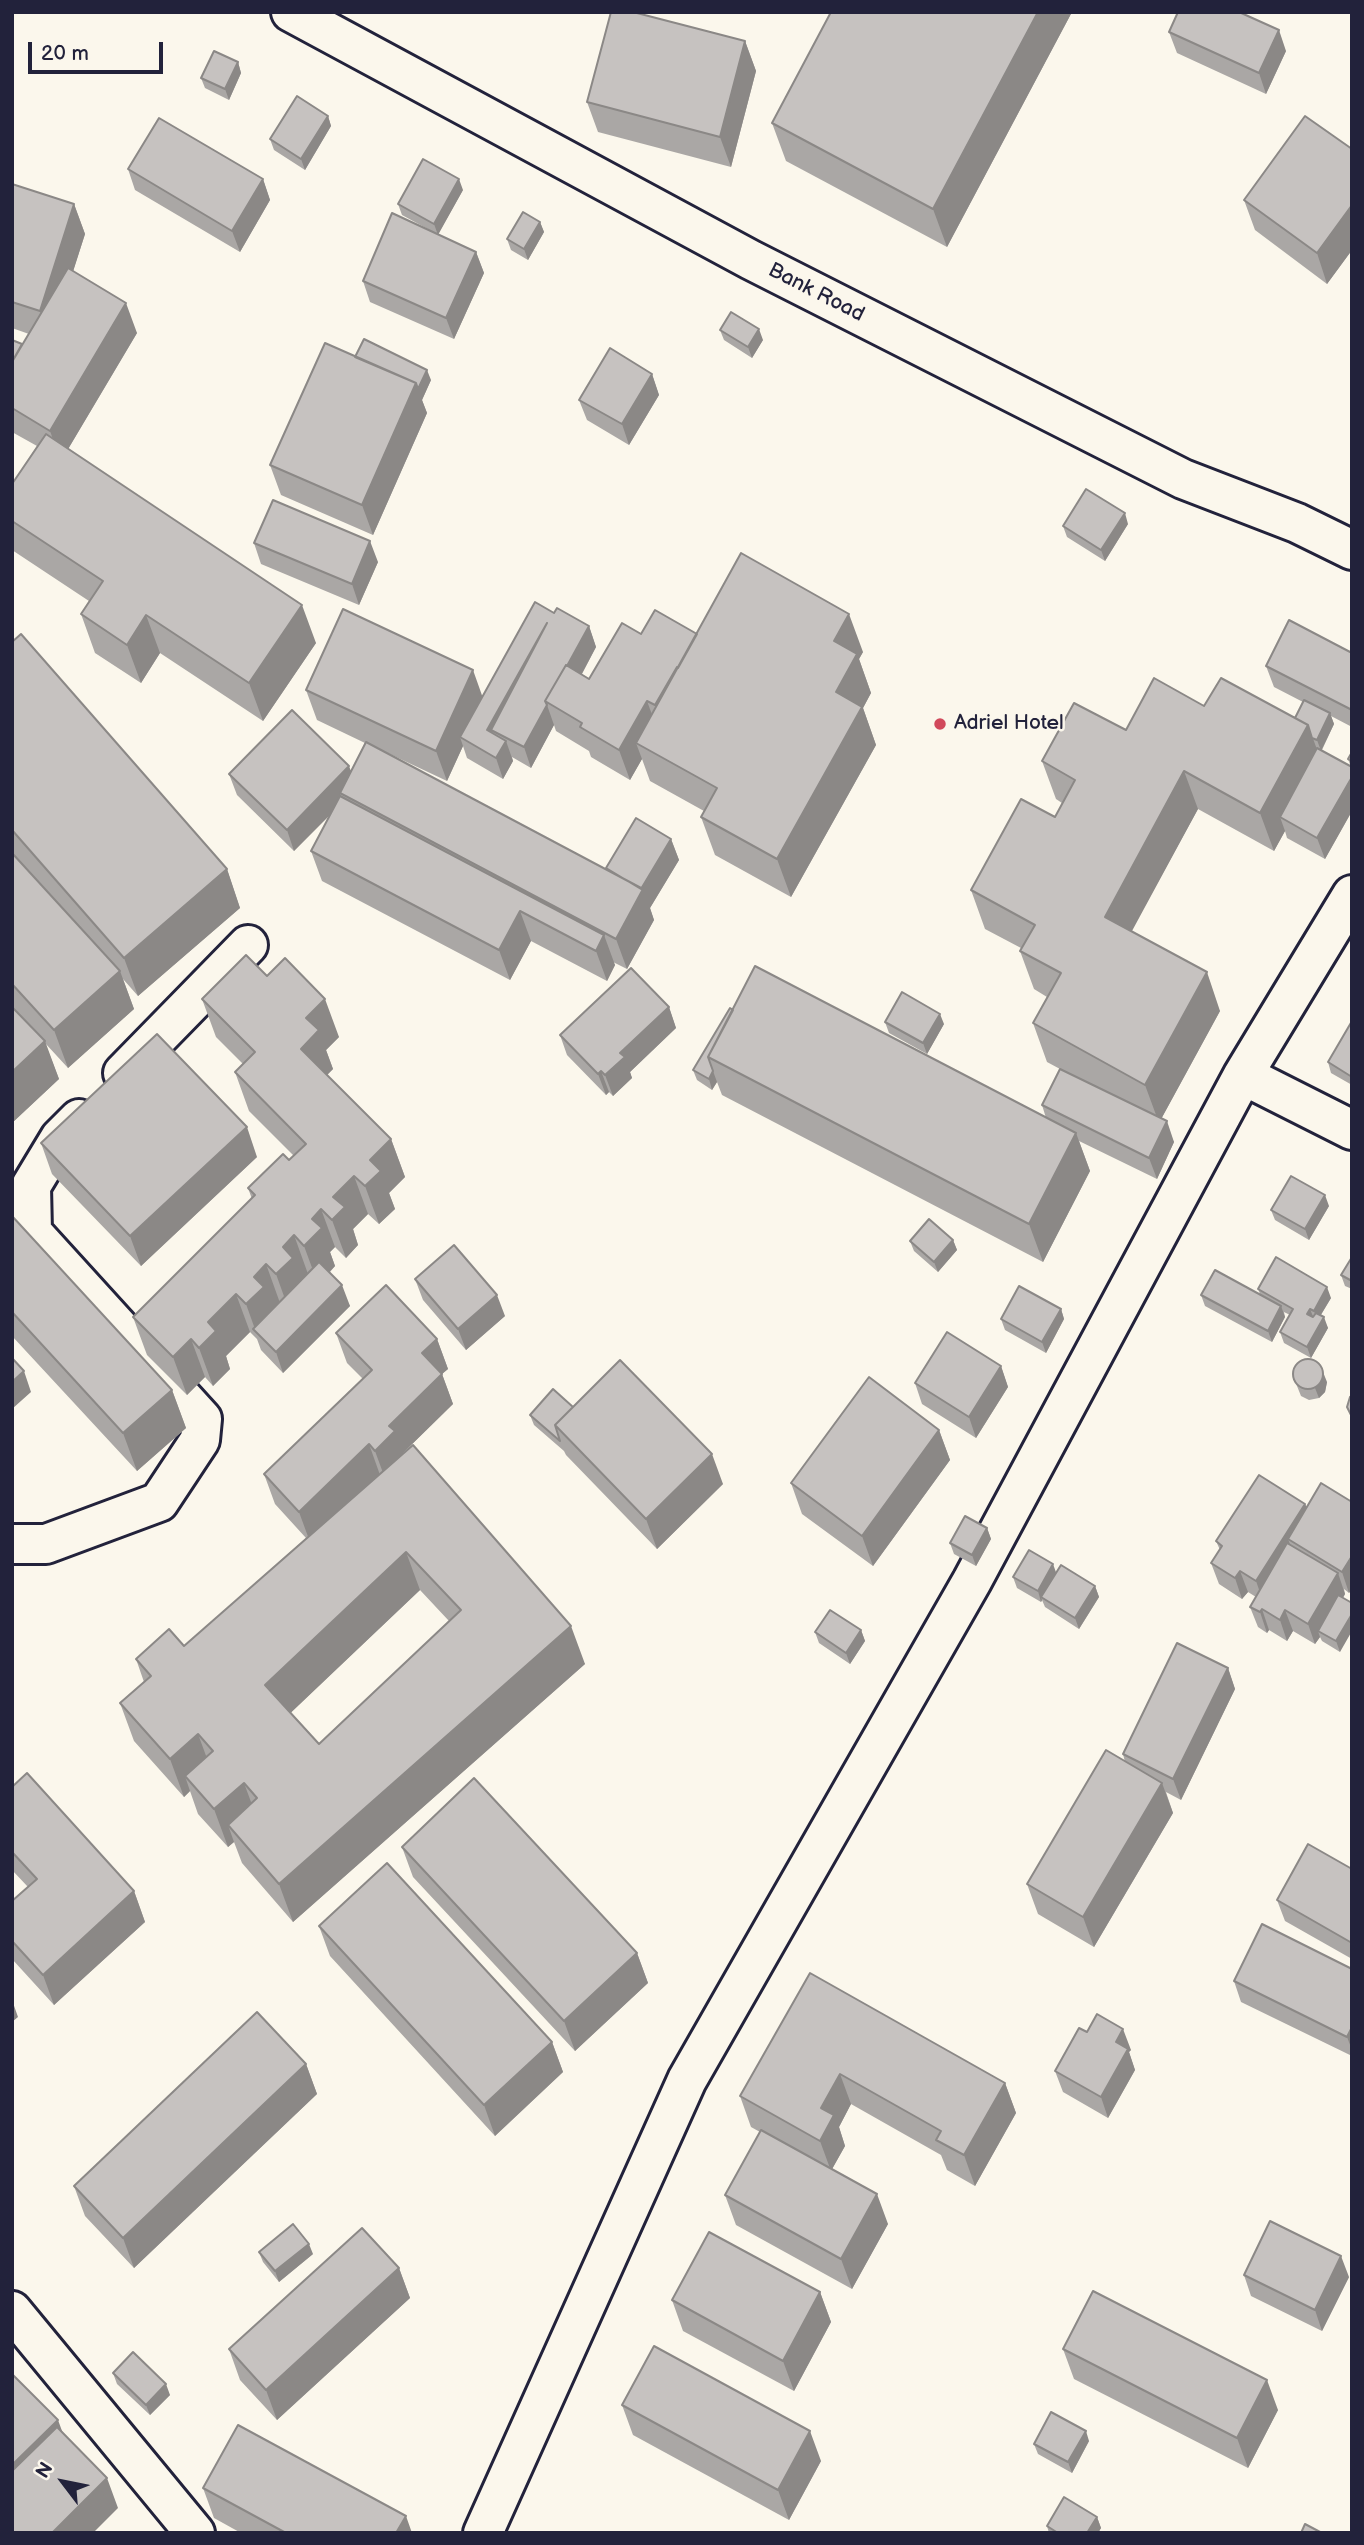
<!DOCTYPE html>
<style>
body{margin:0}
#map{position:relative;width:1364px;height:2545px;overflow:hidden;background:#fbf7ec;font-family:"Balsamiq Sans",sans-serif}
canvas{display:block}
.frame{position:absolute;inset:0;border:14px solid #22223b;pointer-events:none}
.north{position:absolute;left:28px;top:2447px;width:70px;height:70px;-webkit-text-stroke:5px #fbf7ec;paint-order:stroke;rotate:302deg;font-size:19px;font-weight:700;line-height:28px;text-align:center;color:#22223b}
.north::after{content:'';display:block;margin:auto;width:24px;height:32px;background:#22223b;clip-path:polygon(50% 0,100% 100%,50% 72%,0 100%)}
.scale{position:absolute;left:28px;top:42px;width:135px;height:32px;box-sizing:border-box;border:4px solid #22223b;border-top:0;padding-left:9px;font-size:21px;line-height:24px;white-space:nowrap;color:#22223b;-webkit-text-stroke:5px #fbf7ec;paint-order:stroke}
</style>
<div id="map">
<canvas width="1364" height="2545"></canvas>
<div class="frame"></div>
<div class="north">N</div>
<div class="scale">20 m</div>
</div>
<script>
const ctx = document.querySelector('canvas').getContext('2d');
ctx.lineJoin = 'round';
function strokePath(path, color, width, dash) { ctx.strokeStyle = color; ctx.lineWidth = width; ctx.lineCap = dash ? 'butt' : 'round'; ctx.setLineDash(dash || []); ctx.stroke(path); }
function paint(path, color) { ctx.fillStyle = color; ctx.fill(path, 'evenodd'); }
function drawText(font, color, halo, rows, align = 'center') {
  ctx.font = font + ' "Balsamiq Sans",sans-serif'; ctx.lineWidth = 5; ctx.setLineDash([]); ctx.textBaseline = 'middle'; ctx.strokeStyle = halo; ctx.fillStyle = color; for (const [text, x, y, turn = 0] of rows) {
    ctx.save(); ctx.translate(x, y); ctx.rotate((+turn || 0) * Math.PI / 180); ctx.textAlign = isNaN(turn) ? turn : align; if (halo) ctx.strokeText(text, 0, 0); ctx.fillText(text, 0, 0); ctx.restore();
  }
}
const minor = new Path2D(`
 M291,12L751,260L1183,479L1297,523L1352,550
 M123,1073L248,945
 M1243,1075L1352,1130
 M12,1544H46L159,1502L200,1440L202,1419L32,1232L31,1186L60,1138L79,1119
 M12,2311L195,2533
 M483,2533L687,2080L972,1581L1243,1075L1352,895`);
strokePath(minor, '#22223b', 44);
strokePath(minor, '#fbf7ec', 38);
paint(new Path2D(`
 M831,12H1072L947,247L786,161L772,123Z
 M1169,32L1286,51L1266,94L1177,53Z
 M745,41L756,71L731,167L598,132L587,102Z
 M238,62L241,73L229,100L205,88L201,78Z
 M328,116L331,126L305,170L274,150L270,139Z
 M1352,149V250L1327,284L1255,230L1244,200Z
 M128,169L263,179L270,200L240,252L135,190Z
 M12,184L74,204L85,234L73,271L137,333L68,449L316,643L263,721L160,653L141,683L95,653L81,614L89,601L12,550V484L37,446L12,432V340L23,344L29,334L12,328Z
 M463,190L438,234L476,252L484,273L454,339L370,302L363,281L435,233L402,215L398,204Z
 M540,222L544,232L528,260L511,250L507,239Z
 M720,330L763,340L752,358L724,340Z
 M355,357L431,380L422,400L427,413L373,535L281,495L270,465Z
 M652,374L659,395L629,445L587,420L579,400Z
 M1128,524L1105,561L1067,537L1063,526Z
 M254,543L378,562L359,605L261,564Z
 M554,613L589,626L596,647L582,674L589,679L641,634H697L863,652L859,659L871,693L863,708L876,745L791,897L715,855L701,817L704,811L650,781L642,759L630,780L591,757L589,751L556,731L554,725L531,768L512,757L513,761L503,779L467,758L463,746L447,781L377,748L607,870L606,868L671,839L679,860L650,908L654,920L627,969L613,962L615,965L607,981L531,941L510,980L322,881L311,851L330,814L294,851L237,795L229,774L351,770L365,743L317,720L306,690L482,696Z
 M12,642L227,869L240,908L138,996L123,979L134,1009L68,1068L45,1043L59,1079L12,1123Z
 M1352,653V727L1331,716L1334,724L1322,750L1351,767L1348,759L1352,752V811L1325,859L1287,838L1285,831L1274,851L1198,809L1131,931L1220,1011L1161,1119L1174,1142L1157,1179L1079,1141L1090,1171L1043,1262L722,1095L717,1082L712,1090L697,1080L693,1070L733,1010L1046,1118L1042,1105L1060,1069L1047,1062L1033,1023L1047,997L1034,989L1020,951L1021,948L985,929L971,890L1055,817L1062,803L1056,799L1042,761L1126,730L1204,706L1295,718L1303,702L1274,687L1266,666Z
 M267,976L339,1037L326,1050L333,1069L327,1075L391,1139L405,1177L389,1193L395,1209L379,1224L368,1214L353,1229L358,1245L346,1258L335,1247L330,1252L335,1266L330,1272L350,1306L283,1373L261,1350L257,1339L250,1332L226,1356L230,1369L213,1386L205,1377L187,1395L147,1355L133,1317L252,1199L248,1188L289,1160L294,1156L249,1111L235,1072L243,1064L216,1037L202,999Z
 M669,1007L676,1028L630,1072L632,1078L613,1096L609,1092L606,1095L567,1055L560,1035Z
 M1352,1021V1085L1331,1073L1328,1062Z
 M885,1022L944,1024L927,1054L889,1033Z
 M41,1143L257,1157L141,1266L52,1174Z
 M1329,1206L1309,1240L1275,1220L1271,1210Z
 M12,1216L172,1390L186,1428L137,1471L12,1336Z
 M953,1240L957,1250L938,1272L914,1251L910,1241Z
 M1352,1257V1289L1345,1286L1341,1275Z
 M415,1279L505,1316L466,1350L423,1300Z
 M1258,1289L1331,1298L1321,1315L1328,1328L1311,1358L1284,1343L1280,1332L1290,1315L1284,1312L1285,1317L1272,1342L1205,1306L1201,1295L1260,1294Z
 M1061,1309L1064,1319L1046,1353L1005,1330L1001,1319Z
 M336,1333L437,1339L448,1369L442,1374L453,1404L403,1453L585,1664L293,1922L242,1863L234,1842L228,1847L198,1814L190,1791L184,1797L134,1741L120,1703L144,1682L136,1659L184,1646L306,1538L275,1504L264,1474L363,1379L347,1363ZM420,1590L449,1621L319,1744L290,1713Z
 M1001,1366L1008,1387L976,1438L922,1404L915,1383Z
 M1293,1376L1327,1382L1325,1392L1319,1398L1309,1400L1301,1396Z
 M573,1407L723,1484L657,1549L566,1455L564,1451L534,1425L530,1415Z
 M939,1430L950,1460L873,1566L802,1514L791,1483Z
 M1352,1502V1589L1349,1593L1344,1589L1345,1594L1343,1598L1340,1652L1322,1641L1320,1637L1315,1644L1293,1631L1287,1641L1269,1630L1267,1633L1258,1627L1250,1607L1256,1597L1248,1592L1242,1599L1219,1584L1211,1563L1220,1550L1216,1541L1305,1504L1307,1507Z
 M987,1528L991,1539L976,1566L954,1554L950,1543Z
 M1056,1572L1095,1586L1099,1597L1079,1629L1045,1607L1042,1600L1041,1602L1017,1588L1013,1577Z
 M861,1630L865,1641L850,1664L819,1643L815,1632Z
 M1228,1668L1235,1689L1181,1800L1166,1792L1173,1813L1094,1947L1038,1914L1027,1884L1125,1762L1123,1754Z
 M12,1787L134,1891L145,1922L54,2005L12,1959V1901L28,1887L12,1870Z
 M402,1847L637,1953L648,1983L575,2051L413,1877Z
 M1352,1869V1959L1285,1921L1277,1900Z
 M319,1926L552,2042L563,2072L495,2136L330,1956Z
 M1352,1969V2056L1241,2002L1234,1981Z
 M810,1973L1005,2083L1016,2113L975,2186L947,2170L941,2155L851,2104L839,2127L845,2146L832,2169L888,2224L852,2289L736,2225L725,2195L760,2132L751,2127L740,2096Z
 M1087,2032L1131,2050L1129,2052L1135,2070L1108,2118L1063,2092L1055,2071Z
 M306,2064L317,2094L134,2268L85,2216L74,2186Z
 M259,2252L313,2254L279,2282L263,2262Z
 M399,2268L410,2298L277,2420L240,2380L229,2349Z
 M1244,2275L1349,2277L1322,2331L1251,2296Z
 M820,2292L831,2322L794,2391L683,2331L672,2300Z
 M1063,2349L1278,2410L1248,2468L1074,2379Z
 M113,2373L170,2395L150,2415L117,2384Z
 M622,2405L821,2461L789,2520L633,2435Z
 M1089,2441L1072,2473L1038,2454L1034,2444Z
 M203,2488L412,2533H241L214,2518Z
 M1097,2517L1101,2528L1098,2533H1049L1047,2526Z`), '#aaa7a5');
paint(new Path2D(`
 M1038,12H1072L947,247L933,209Z
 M1279,30L1286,51L1266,94L1259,73Z
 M745,41L756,71L731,167L720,137Z
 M238,62L241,73L229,100L225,89Z
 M328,116L331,126L305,170L301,159Z
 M263,179L270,200L240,252L232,231Z
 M459,179L463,190L438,235L434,224Z
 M74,204L85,234L51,341L40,311Z
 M1352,205V250L1327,284L1317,253Z
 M540,222L544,232L528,260L524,249Z
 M476,252L484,273L454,339L446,318Z
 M126,303L137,333L61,461L50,431Z
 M759,329L763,340L752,358L748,347Z
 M427,370L431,380L422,400L427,413L373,535L362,505L416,383Z
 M652,374L659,395L629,445L622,424Z
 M1125,513L1128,524L1105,561L1101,550Z
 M370,541L378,562L359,605L352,584Z
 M302,605L316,643L263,721L249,683Z
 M849,614L863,652L859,659L871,693L863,708L876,745L791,897L777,859L836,692L834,641Z
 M146,615L160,653L141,683L127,645Z
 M547,623L491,730L497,746L487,730Z
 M589,626L596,647L562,711L548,702Z
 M677,667L688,697L666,735L655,705Z
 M473,670L484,701L460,737L463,746L447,781L436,751Z
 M647,701L658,731L636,743L642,759L630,780L619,750Z
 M547,705L554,725L531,768L524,747Z
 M1330,713L1334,724L1321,751L1317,740Z
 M1308,725L1322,763L1280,817L1285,831L1274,851L1260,813Z
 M506,741L513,761L503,779L496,758Z
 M349,766L357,787L340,793L343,802L294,851L287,830Z
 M1184,771L1198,809L1119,955L1105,917Z
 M1352,777V811L1325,859L1317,838Z
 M671,839L679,860L650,908L654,920L627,969L616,939L641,889Z
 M227,869L240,908L138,996L124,958Z
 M520,911L531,941L510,980L499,950Z
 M604,935L615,965L607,981L596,951Z
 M120,971L134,1009L68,1068L54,1030Z
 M1207,972L1220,1011L1159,1123L1145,1085Z
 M325,999L339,1037L326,1050L333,1069L315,1087L301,1049L306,1018Z
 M669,1007L676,1028L630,1072L632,1078L613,1096L605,1075L620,1053Z
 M940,1014L944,1024L927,1054L923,1043Z
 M45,1041L59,1079L12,1123V1072Z
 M601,1071L609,1092L606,1095L598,1074Z
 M713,1071L717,1082L712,1090L709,1079Z
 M1167,1121L1174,1142L1157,1179L1149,1158Z
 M247,1127L257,1157L141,1266L130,1236Z
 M1076,1133L1090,1171L1043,1262L1029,1224Z
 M391,1139L405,1177L389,1193L395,1209L379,1224L365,1186L370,1160Z
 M354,1176L368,1214L353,1229L358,1245L346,1258L332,1220L333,1197Z
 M1325,1195L1329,1206L1309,1240L1305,1229Z
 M321,1209L335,1247L330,1252L335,1266L318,1284L304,1246L312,1219Z
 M294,1235L308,1274L290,1313L276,1274L283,1247Z
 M953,1240L957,1250L938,1272L934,1262Z
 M266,1264L280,1303L256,1332L246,1304L254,1277Z
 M342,1285L350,1306L283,1373L276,1352Z
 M1327,1287L1331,1298L1317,1321L1314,1311Z
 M236,1294L250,1332L226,1356L230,1369L213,1386L199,1348L208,1322Z
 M497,1295L505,1316L466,1350L458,1329Z
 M1281,1306L1285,1317L1272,1342L1268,1331Z
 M1061,1309L1064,1319L1046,1353L1042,1342Z
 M1310,1309L1314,1319L1307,1314Z
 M1324,1317L1328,1328L1311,1358L1307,1347Z
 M191,1339L205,1377L187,1395L173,1357Z
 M437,1339L448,1369L442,1374L453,1404L403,1453L406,1461L386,1481L375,1451L389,1426L422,1353Z
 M1001,1366L1008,1387L976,1438L969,1417Z
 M24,1371L31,1392L12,1409V1382Z
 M1323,1372L1327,1382L1325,1392L1319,1398L1315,1388Z
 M172,1390L186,1428L137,1471L123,1433Z
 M939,1430L950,1460L873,1566L862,1536Z
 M369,1444L380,1475L310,1542L299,1512Z
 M712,1454L723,1484L657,1549L646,1519Z
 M1305,1504L1313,1525L1288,1539L1294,1555L1263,1601L1256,1581Z
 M987,1528L991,1539L976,1566L972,1555Z
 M406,1552L420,1590L279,1724L265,1685Z
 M1352,1556V1589L1349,1593L1342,1572Z
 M1053,1564L1057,1575L1041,1597L1042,1600L1041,1602L1038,1591Z
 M1240,1571L1248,1592L1242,1599L1235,1578Z
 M1338,1573L1345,1594L1322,1633L1318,1631L1320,1637L1315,1644L1308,1624Z
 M1095,1586L1099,1597L1079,1629L1075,1618Z
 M1262,1609L1269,1630L1267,1633L1260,1612Z
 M1285,1610L1293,1631L1287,1641L1280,1620Z
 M1352,1614V1631L1340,1652L1336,1641Z
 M571,1626L585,1664L293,1922L279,1884Z
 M861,1630L865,1641L850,1664L846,1653Z
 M1228,1668L1235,1689L1181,1800L1173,1779Z
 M198,1734L212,1772L185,1776L190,1791L184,1797L170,1759Z
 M244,1783L258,1821L228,1825L234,1842L228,1847L214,1809Z
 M1162,1783L1173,1813L1094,1947L1083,1917Z
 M134,1891L145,1922L54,2005L43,1975Z
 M637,1953L648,1983L575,2051L564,2021Z
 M12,2000L18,2017L12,2022Z
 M1352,2027V2050L1347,2037Z
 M1123,2029L1131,2050L1129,2052L1135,2070L1108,2118L1101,2097L1116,2042Z
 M552,2042L563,2072L495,2136L484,2105Z
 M306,2064L317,2094L134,2268L123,2238Z
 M840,2074L851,2104L839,2127L845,2146L831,2171L820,2141L821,2108Z
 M1005,2083L1016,2113L975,2186L964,2155Z
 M877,2194L888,2224L852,2289L841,2259Z
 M309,2244L313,2254L279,2282L275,2271Z
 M1341,2256L1349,2277L1322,2331L1315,2310Z
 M399,2268L410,2298L277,2420L266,2390Z
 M820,2292L831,2322L794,2391L783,2361Z
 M1267,2380L1278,2410L1248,2468L1237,2438Z
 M166,2384L170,2395L150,2415L146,2405Z
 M58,2420L69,2450L12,2506V2465Z
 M810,2431L821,2461L789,2520L778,2490Z
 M1086,2431L1089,2441L1072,2473L1068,2462Z
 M107,2478L118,2508L93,2533H52Z
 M406,2516L412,2533H396Z
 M1097,2517L1101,2528L1098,2533H1087Z`), '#8b8886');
const building = new Path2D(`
 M611,12H633L745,41L720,137L587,102Z
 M831,12H1038L933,209L772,123Z
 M1178,12H1239L1279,30L1259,73L1169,32Z
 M214,51L238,62L225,89L201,78Z
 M297,96L328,116L301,159L270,139Z
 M1305,116L1352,149V205L1317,253L1244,200Z
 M159,118L263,179L232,231L128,169Z
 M423,159L459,179L434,224L398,204Z
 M12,184L74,204L40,311L12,302Z
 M523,212L540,222L524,249L507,239Z
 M392,213L476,252L446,318L363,281Z
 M68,268L126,303L50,431L12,408V362Z
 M731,312L759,329L748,347L720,330Z
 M364,339L427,370L418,389L416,383L355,357Z
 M12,340L22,344L12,362Z
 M325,343L416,383L362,505L270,465Z
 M610,348L652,374L622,424L579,400Z
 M46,434L302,605L249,683L146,615L127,645L81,614L103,581L12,521V484Z
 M1086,489L1125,513L1101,550L1063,526Z
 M273,500L370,541L352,584L254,543Z
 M741,553L849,614L834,641L857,654L836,692L862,707L777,859L701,817L717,788L636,743Z
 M535,602L554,613L557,608L589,626L567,666L566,665L545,701L547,705L524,747L491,730L547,623L487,730L506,741L496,758L460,737Z
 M343,609L473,670L436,751L306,690Z
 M655,610L697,634L678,668L677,667L655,705L647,701L619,750L580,727L582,723L545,701L566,665L589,679L622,623L641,634Z
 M1289,620L1352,653V710L1266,666Z
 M21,634L227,869L124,958L12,830V642Z
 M1154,678L1204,706L1221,678L1308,725L1260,813L1184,771L1105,917L1207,972L1145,1085L1033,1023L1061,973L1020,951L1035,925L971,890L1021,799L1055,817L1075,780L1042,761L1074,703L1126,730Z
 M1304,700L1330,713L1317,740L1312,738L1308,725L1295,718Z
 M292,710L349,766L287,830L229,774Z
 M366,742L643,889L616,939L340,793Z
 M1317,748L1352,767V777L1317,838L1280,817Z
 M1352,752V761L1348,759Z
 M340,796L604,935L596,951L520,911L499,950L311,851Z
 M636,818L671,839L641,889L606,868Z
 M12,853L120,971L54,1030L12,984Z
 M246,955L267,976L285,958L325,999L306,1018L319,1030L301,1049L391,1139L370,1160L381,1171L365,1186L354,1176L333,1197L345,1207L332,1220L321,1209L312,1219L322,1228L304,1246L294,1235L283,1247L293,1258L276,1274L266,1264L254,1277L264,1287L246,1304L236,1294L208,1322L216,1331L199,1348L191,1339L173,1357L133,1317L255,1195L248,1188L283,1154L289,1160L306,1144L235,1072L255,1052L202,999Z
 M755,966L1076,1133L1029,1224L708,1057Z
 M631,968L669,1007L620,1053L625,1057L605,1075L601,1071L598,1074L560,1035Z
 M902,992L940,1014L923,1043L885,1022Z
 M12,1007L45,1041L12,1072Z
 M730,1008L733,1010L708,1057L713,1071L709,1079L693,1070Z
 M1352,1021V1077L1328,1062Z
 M157,1034L247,1127L130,1236L41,1143Z
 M1060,1069L1167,1121L1149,1158L1042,1105Z
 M1291,1176L1325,1195L1305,1229L1271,1210Z
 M12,1216L172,1390L123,1433L12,1312Z
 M929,1219L953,1240L934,1262L910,1241Z
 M454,1245L497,1295L458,1329L415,1279Z
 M1276,1257L1327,1287L1314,1311L1310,1309L1307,1314L1313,1317L1316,1313L1324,1317L1307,1347L1280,1332L1293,1309L1258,1289Z
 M1352,1257V1281L1341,1275Z
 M319,1262L342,1285L276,1352L253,1329Z
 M1215,1270L1281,1306L1268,1331L1201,1295Z
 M386,1285L437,1339L422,1353L442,1374L389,1426L395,1431L375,1451L369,1444L299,1512L264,1474L372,1370L336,1333Z
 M1019,1286L1061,1309L1042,1342L1001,1319Z
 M947,1332L1001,1366L969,1417L915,1383Z
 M12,1358L24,1371L12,1382Z
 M1293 1374a15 15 0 1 1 30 0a15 15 0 1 1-30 0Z
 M620,1360L712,1454L646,1519L555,1425Z
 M869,1377L939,1430L862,1536L791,1483Z
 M553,1389L573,1407L555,1425L560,1441L530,1415Z
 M1352,1396V1417L1347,1407L1350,1397Z
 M413,1445L571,1626L279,1884L228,1825L257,1798L244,1783L214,1809L185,1776L213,1751L198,1734L170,1759L120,1703L151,1676L136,1659L169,1629L184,1646ZM406,1552L461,1610L319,1744L265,1685Z
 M1259,1475L1305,1504L1256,1581L1240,1571L1235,1578L1211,1563L1222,1546L1216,1541Z
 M1321,1483L1352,1502V1556L1342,1572L1288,1539Z
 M965,1516L987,1528L972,1555L950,1543Z
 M1287,1543L1338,1573L1308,1624L1285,1610L1280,1620L1262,1609L1260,1612L1250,1607Z
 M1029,1550L1053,1564L1038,1591L1013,1577Z
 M1061,1565L1095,1586L1075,1618L1041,1597Z
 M1338,1595L1352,1603V1614L1336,1641L1318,1631Z
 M830,1610L861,1630L846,1653L815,1632Z
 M1177,1643L1228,1668L1173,1779L1123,1754Z
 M1106,1750L1162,1783L1083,1917L1027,1884Z
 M27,1773L134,1891L43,1975L12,1941V1901L37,1879L12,1852V1787Z
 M474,1778L637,1953L564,2021L402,1847Z
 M1308,1844L1352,1869V1943L1277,1900Z
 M387,1863L552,2042L484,2105L319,1926Z
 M1262,1924L1352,1969V2027L1347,2037L1234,1981Z
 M810,1973L1005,2083L964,2155L936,2140L941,2131L840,2074L821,2108L834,2115L820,2141L740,2096Z
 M257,2012L306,2064L123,2238L74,2186Z
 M1097,2014L1123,2029L1116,2042L1128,2049L1101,2097L1055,2071L1079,2028L1087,2032Z
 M761,2130L877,2194L841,2259L725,2195Z
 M1270,2221L1341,2256L1315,2310L1244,2275Z
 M293,2224L309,2244L275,2271L259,2252Z
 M362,2228L399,2268L266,2390L229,2349Z
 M709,2232L820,2292L783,2361L672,2300Z
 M1093,2291L1267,2380L1237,2438L1063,2349Z
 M654,2346L810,2431L778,2490L622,2405Z
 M133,2352L166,2384L146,2405L113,2373Z
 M12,2374L58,2420L12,2465Z
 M1051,2412L1086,2431L1068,2462L1034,2444Z
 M238,2425L406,2516L396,2533H286L203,2488Z
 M57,2427L107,2478L52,2533H12V2471Z
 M1064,2497L1097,2517L1087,2533H1058L1047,2526Z
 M1305,2524L1322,2533H1301Z`);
paint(building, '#c6c2c0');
strokePath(building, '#8b8886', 2);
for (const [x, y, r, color] of [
 [940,724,7,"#d1495b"]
]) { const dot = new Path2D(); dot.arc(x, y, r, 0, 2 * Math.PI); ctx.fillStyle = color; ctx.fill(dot); strokePath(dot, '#fbf7ec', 2.5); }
drawText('21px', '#22223b', '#fbf7ec', [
 ["Bank Road",816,293,27]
]);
drawText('21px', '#22223b', '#fbf7ec', [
 ["Adriel Hotel",954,724]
], 'left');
</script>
